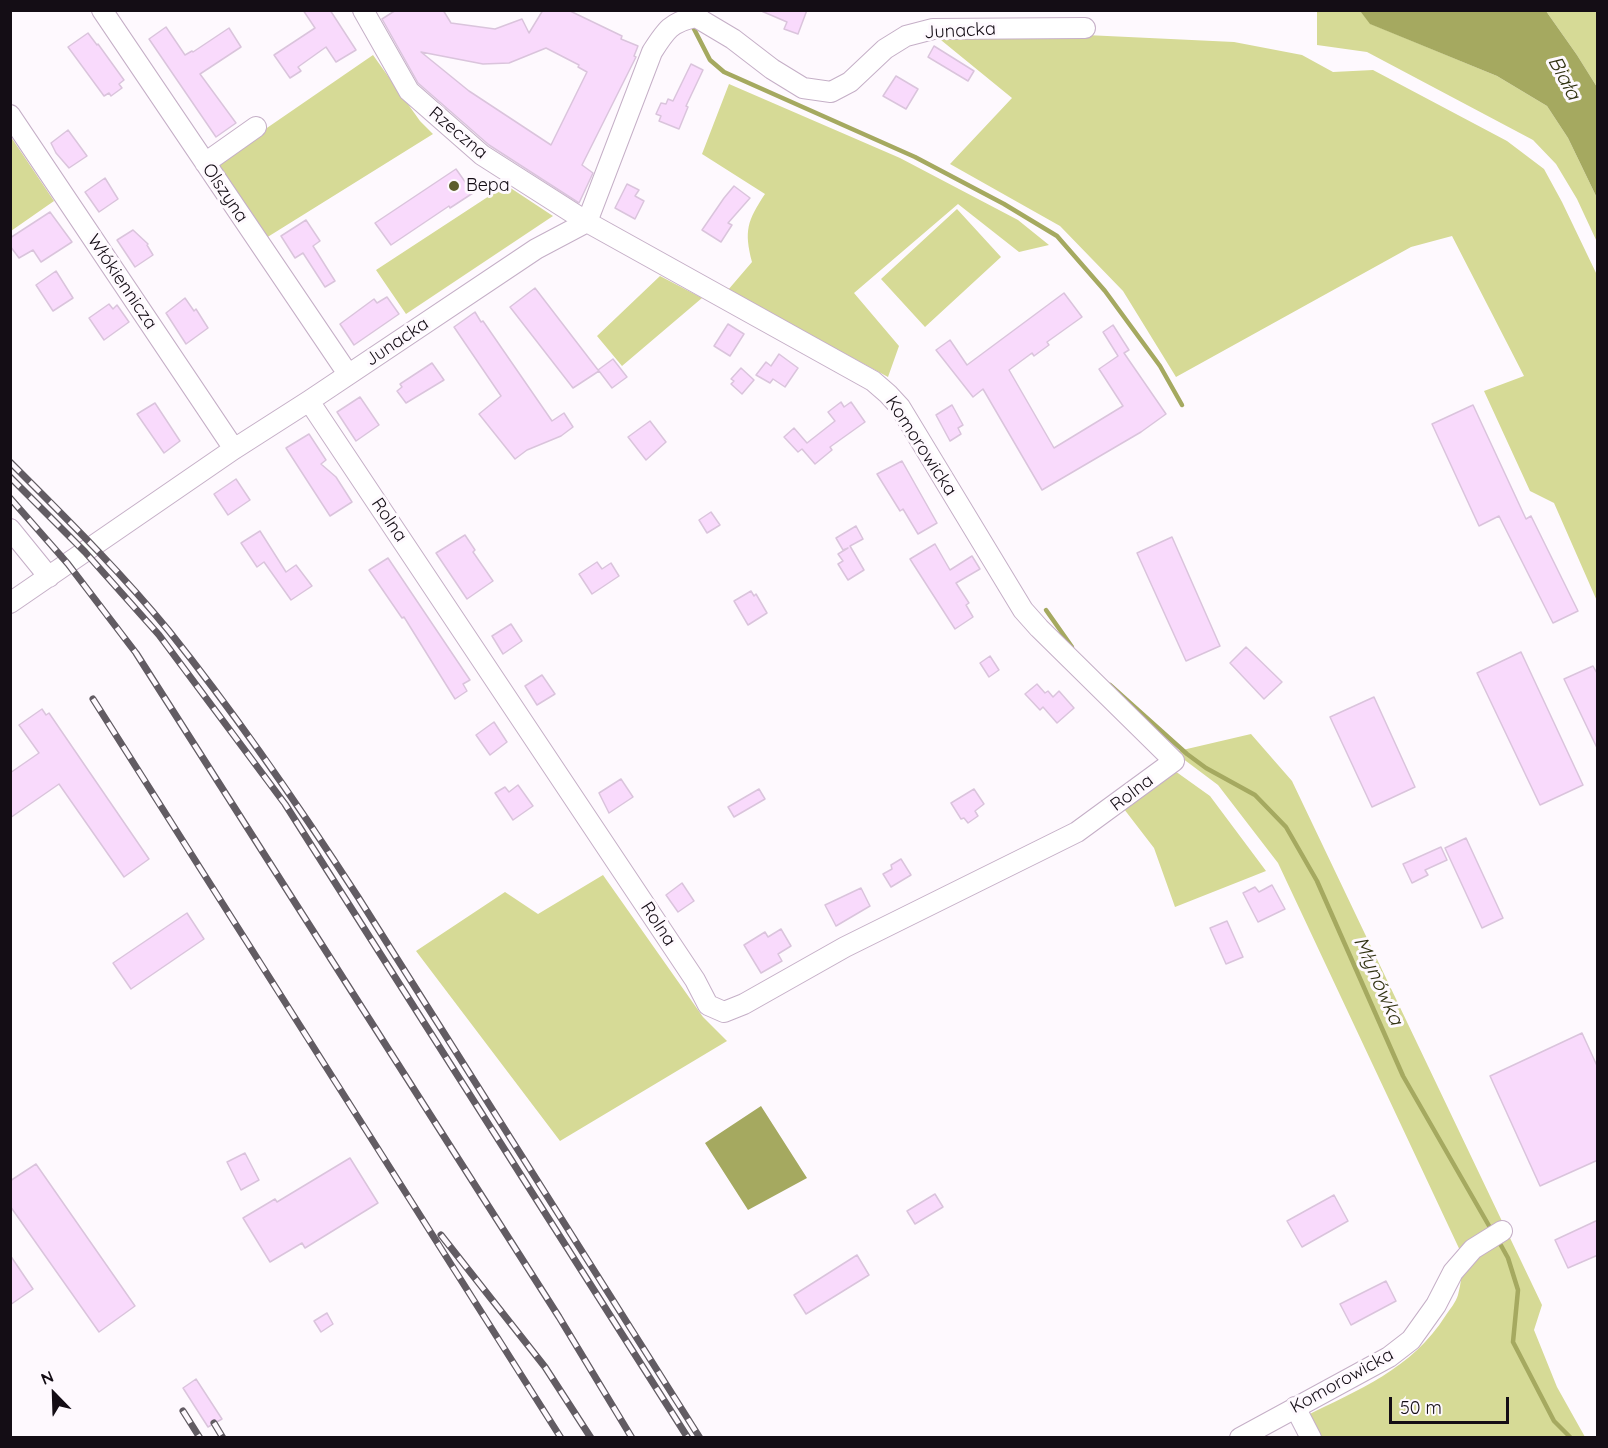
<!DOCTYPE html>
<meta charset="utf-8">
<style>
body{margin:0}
#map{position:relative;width:1608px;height:1448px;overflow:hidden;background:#fef9fe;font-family:Quicksand,sans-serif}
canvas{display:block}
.frame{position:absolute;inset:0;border:12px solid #140d15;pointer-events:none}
.north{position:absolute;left:24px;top:1364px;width:60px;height:60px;-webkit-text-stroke:4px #fef9fe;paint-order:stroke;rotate:337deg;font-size:16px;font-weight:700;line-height:24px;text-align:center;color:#140d15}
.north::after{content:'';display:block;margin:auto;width:21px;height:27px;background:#140d15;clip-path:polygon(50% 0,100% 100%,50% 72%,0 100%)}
.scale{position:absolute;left:1389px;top:1397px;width:120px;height:27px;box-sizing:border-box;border:3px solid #140d15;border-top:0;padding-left:8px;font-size:18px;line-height:21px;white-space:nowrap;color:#140d15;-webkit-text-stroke:4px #fef9fe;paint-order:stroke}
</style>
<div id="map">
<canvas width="1608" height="1448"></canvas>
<div class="frame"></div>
<div class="north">N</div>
<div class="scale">50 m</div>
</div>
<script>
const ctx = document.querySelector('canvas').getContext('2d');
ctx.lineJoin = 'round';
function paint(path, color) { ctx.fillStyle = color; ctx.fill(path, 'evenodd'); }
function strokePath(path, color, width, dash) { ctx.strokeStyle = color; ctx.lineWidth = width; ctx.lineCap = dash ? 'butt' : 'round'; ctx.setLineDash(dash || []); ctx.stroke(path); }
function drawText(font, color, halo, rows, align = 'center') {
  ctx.font = font + ' Quicksand,sans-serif'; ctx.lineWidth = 6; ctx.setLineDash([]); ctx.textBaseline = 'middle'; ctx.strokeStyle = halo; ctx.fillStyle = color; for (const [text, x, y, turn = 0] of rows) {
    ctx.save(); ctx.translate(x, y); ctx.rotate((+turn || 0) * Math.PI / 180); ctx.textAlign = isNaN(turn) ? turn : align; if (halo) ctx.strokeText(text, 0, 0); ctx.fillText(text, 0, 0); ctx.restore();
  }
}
paint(new Path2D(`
 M1317,11H1360L1371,24L1497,76L1547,106L1568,138L1597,198V242L1577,199L1556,164L1533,140L1367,52L1317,45Z
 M1546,11H1597V87L1577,55Z
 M1086,35L1234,42L1302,55L1333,72L1373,70L1507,141L1544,169L1562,202L1597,275V601L1554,503L1530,491L1484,391L1524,376L1452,236L1411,247L1176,377L1123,291L1060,226L950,164L1012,98L936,36Z
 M373,55L420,121L433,134L266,238L216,163Z
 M729,84L900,158L1018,220L1049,245L1019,252L958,204L854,293L899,346L888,377L728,290L752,262C744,231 747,221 765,194L702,154Z
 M11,137L54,201L11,231H10Z
 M506,185L553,216L406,314L376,270Z
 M957,209L1001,257L925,327L881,279Z
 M660,276L702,298L622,366L597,336Z
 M1251,734L1292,781L1542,1305L1534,1330L1557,1387L1585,1437H1316L1304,1417C1359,1389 1411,1370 1446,1315C1450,1309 1456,1302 1458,1295C1461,1284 1462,1271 1464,1259L1278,863L1218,785L1174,752Z
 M1175,771L1210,796L1266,871L1175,907L1154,848L1124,809Z
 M603,875L703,1017L727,1041L560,1141L416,951L505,892L538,914Z`), '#d6da96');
paint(new Path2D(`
 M1360,11H1546L1577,55L1597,87V198L1568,138L1547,106L1497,76L1370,24Z
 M761,1106L807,1178L748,1210L705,1143Z`), '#a5a960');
strokePath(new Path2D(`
 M693,27L710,60L724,72L915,157L1004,204L1057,236L1105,291L1160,366L1182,405
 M1046,610L1072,647
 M1110,685L1187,754L1206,768L1255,795L1286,827L1317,881L1403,1076L1492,1231
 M1498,1240L1508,1258L1518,1290L1513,1342L1554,1421L1571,1438`), '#a5a960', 4.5);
const building = new Path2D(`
 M303,10H330L356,50L336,62L326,47L298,67L301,71L290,78L274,55L315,28Z
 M396,10H443L451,23L495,29L522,19L529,33L543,10H568L622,36L621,39L638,46L634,56L636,57L582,165L593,173L579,203L489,145L418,83L382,19ZM546,48L579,65L578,67L587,72L551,145L469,91L421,52L483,64L509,63Z
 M759,10H807L798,34L784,29L787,22Z
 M166,27L185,55L192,51L193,52L229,28L241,47L200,74L236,123L216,137L149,39Z
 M88,33L97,45L98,44L124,80L119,84L122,88L111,96L109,93L104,96L68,47Z
 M934,46L974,71L968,81L928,57Z
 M691,64L703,70L686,106L688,107L679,129L659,121L661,116L656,114L661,103L666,104L668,99L673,101Z
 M896,76L918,89L906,109L883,96Z
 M68,130L87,156L69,168L56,153L51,143Z
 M456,169L473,193L450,208L449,206L391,245L375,223Z
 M105,178L118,199L99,212L85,192Z
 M627,184L639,190L635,196L644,201L635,219L615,208Z
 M734,186L750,198L728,223L732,225L721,242L702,230L724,198Z
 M50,212L72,242L41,262L33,250L19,258L10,246V238Z
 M306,220L320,241L313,246L335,281L325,287L303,253L295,258L281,236Z
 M133,230L148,244L147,245L153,255L135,267L117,240Z
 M56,271L73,298L53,311L36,285Z
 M535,288L598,370L613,359L627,377L612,388L599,371L573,388L510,307Z
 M1064,293L1082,317L1047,342L1049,345L1034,356L1032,353L1009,370L1054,448L1123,406L1099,369L1118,356L1103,332L1113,325L1129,350L1124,353L1166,414L1141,432L1042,490L983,389L973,397L936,350L950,340L967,365Z
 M387,297L399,314L354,345L340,324L374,299L377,303Z
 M185,298L194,311L196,309L208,328L186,344L166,313Z
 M109,304L113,309L117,305L129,322L104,340L89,318Z
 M475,312L481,322L483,321L552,421L564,413L573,427L561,436L527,450L515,459L479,414L501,396L454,327Z
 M728,324L744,334L730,356L714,346Z
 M779,354L798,368L785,387L773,379L770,383L756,375L766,362L771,366Z
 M432,363L444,380L406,403L397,391L402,387L400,384Z
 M741,368L754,380L742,394L731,384L734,381L731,379Z
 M360,397L379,425L356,441L337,412Z
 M841,402L844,407L851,402L865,422L830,447L832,450L815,464L802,449L798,452L784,437L794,428L807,443L835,421L828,412Z
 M155,403L180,441L164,453L137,414Z
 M952,405L963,425L958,428L961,434L950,441L936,415Z
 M1473,405L1526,519L1531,516L1578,611L1553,623L1499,516L1479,526L1432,424Z
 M650,421L666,442L646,460L628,437Z
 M309,434L326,460L321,464L336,477L352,502L330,516L286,448Z
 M902,461L937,523L918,534L903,509L900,511L877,474Z
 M236,479L250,500L228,515L214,494Z
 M711,512L720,525L707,533L699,520Z
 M856,526L863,539L850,546L864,570L848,580L838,564L843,561L838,554L848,548L843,550L836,538Z
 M260,531L286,572L296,565L312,586L291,600L264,562L257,567L241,543Z
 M465,535L475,550L473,552L493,581L467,599L436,553Z
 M1172,537L1220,646L1186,661L1137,553Z
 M935,544L950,570L972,556L980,569L956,583L969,603L966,605L973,617L955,629L910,559Z
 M388,558L470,680L463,684L467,691L455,699L404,617L402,618L369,570Z
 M597,562L602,569L611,563L619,576L592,594L579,574Z
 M751,591L754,596L756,594L767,613L748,625L734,601Z
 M511,624L522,641L503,654L492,636Z
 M1246,647L1282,682L1264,699L1230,663Z
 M1521,652L1583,785L1540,805L1477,673Z
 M990,656L999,670L989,677L980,663Z
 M1593,666L1598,675V750L1564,679Z
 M542,675L555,694L537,705L525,686Z
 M1037,684L1045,693L1048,691L1053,697L1059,691L1074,708L1057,723L1043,707L1040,710L1025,694Z
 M1374,697L1415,787L1372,807L1330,717Z
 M42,709L46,715L49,713L149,859L124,877L59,784L10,818V773L39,753L19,725Z
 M494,722L507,742L490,755L476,735Z
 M621,779L633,797L609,813L599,793Z
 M518,785L533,806L513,820L495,793L505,787L509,792Z
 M759,789L765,799L734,817L728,807Z
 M974,789L984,804L975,811L978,816L968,823L964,818L961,819L951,803Z
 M1466,838L1503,918L1482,928L1445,848Z
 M1441,847L1447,860L1425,870L1428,875L1412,883L1403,864Z
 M901,859L911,875L891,887L883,874L892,869L891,865Z
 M682,883L694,901L678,912L666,895Z
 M1272,885L1285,909L1258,922L1243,893L1255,887L1259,892Z
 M861,888L870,906L836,926L825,905Z
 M187,913L204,939L131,989L113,963Z
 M1227,921L1243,957L1226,964L1210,928Z
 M781,929L791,946L778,954L782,961L761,973L744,945L765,932L768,937Z
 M1582,1033L1598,1068V1160L1540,1186L1490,1076Z
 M245,1153L259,1180L241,1190L227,1162Z
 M350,1158L378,1203L305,1248L302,1243L270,1262L243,1218L275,1199L277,1202Z
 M36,1164L135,1306L99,1332L10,1206V1181Z
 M935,1194L943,1207L915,1224L907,1211Z
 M1334,1195L1348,1221L1302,1247L1287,1221Z
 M1598,1220V1255L1568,1268L1555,1240Z
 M10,1255L33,1289L10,1305Z
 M857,1255L869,1275L806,1314L794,1295Z
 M1386,1281L1396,1301L1351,1325L1340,1304Z
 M327,1313L333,1324L321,1332L314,1321Z
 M196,1379L222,1419L208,1427L183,1388Z`);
paint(building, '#f9dafc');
strokePath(building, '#dac4dc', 1.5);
const minor = new Path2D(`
 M102,10L348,374
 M696,17L733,39L772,69L803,88L831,92L850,82L885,49L906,36L933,29L1085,28
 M10,115L234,449
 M205,163L256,127
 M309,401L695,980L708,1005L724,1012L744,1004L845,947L1077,832L1174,761L1039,628L1023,610L900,407L888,394L873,381L587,222L482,155L409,91L363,10
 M10,529L49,577
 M10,603L234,449L309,401L536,249L587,222L652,52C666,30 671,22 696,17L698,10
 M1295,1407L1311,1438
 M1240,1438L1389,1357L1411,1340L1436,1305L1453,1272L1473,1249L1502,1231`);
strokePath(minor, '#c5afc7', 22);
strokePath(minor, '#fff', 20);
const rail = new Path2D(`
 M10,462C65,517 120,571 169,631C237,716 299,806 358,897L700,1438
 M10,477L85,552L159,635L285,804L688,1438
 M10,498L68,564L136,653L559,1317L632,1438
 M93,699L561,1438
 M441,1235L545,1367L591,1438
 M183,1411L200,1438
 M214,1423L223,1438`);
strokePath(rail, '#625c63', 7);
strokePath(rail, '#fef9fe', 4.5, [14]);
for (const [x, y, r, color] of [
 [454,186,6,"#5c5e2b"]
]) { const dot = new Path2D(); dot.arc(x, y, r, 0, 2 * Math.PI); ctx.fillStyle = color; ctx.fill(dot); strokePath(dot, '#fef9fe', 2); }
drawText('18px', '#140d15', '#fef9fe', [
 ["Junacka",960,31,-3],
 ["Rzeczna",458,133,40],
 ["Olszyna",225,193,56],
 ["Włókiennicza",122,282,56],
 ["Junacka",397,342,-34],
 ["Komorowicka",921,446,57],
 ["Rolna",389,520,56],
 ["Rolna",1132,793,-37],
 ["Rolna",658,924,57],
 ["Komorowicka",1342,1381,-29]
]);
drawText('18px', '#140d15', '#fef9fe', [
 ["Bepa",466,186]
], 'left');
drawText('italic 20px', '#313212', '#fef9fe', [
 ["Biała",1564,78,62],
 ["Młynówka",1378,981,66]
]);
</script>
